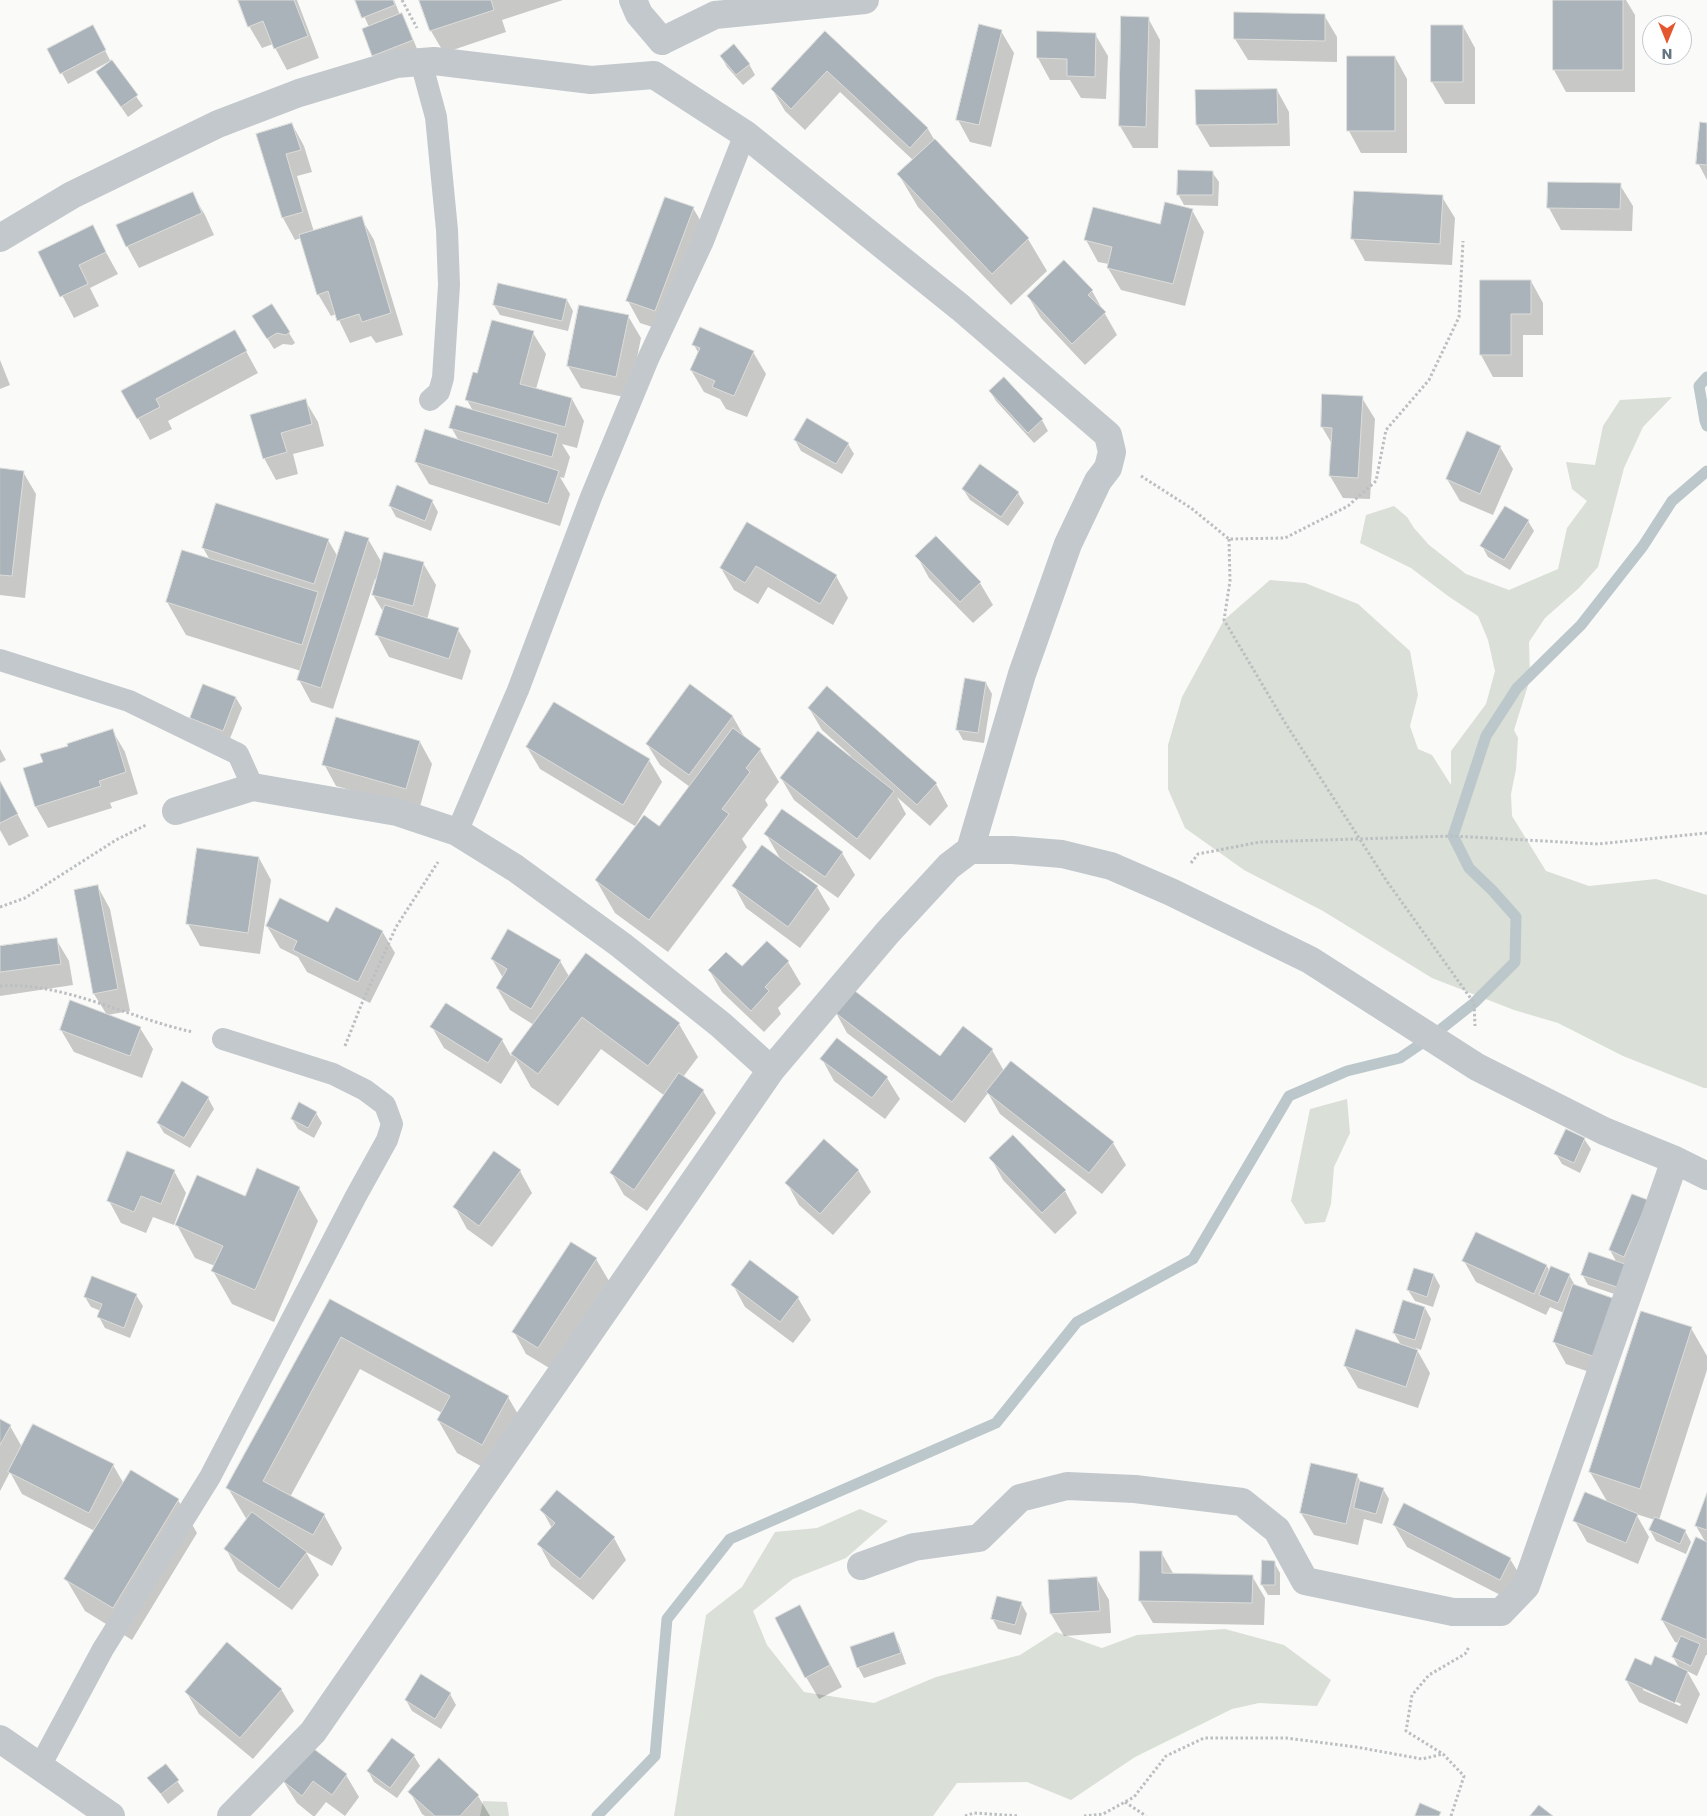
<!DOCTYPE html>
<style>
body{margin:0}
#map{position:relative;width:1707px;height:1816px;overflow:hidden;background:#fafaf8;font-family:Poppins,sans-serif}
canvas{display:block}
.north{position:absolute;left:1642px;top:15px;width:50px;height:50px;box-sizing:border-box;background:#fff;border:1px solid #c1c8cd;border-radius:50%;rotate:180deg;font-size:14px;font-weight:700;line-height:20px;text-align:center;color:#657683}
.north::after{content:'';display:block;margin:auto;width:18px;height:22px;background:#e4572e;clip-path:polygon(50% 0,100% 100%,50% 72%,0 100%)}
</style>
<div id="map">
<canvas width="1707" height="1816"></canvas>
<div class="north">N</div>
</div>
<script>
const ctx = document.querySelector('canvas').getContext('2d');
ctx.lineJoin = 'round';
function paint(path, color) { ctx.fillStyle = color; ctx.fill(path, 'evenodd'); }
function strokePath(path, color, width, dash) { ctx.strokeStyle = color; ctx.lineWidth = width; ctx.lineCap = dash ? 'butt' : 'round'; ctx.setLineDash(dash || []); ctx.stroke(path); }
paint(new Path2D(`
 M1672,397L1643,427L1624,468L1598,567L1579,588L1545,618L1529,642L1530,679L1514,730L1518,738L1516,769L1511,794L1512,816L1546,871L1589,886L1656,879L1707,895V1088H1704L1623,1056L1558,1023L1514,1010L1432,978L1323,911L1244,870L1185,828L1168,789V745L1182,697L1224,620L1270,580L1305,583L1358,604L1410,651L1418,695L1410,726L1418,749L1432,755L1451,785V751L1486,704L1495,671L1488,640L1478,616L1448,596L1411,568L1360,543L1366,515L1394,506L1407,517L1414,528L1429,545L1466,574L1509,590L1558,569L1567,528L1587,501L1572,489L1566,462L1595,465L1603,426L1620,400Z
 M1347,1099L1350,1133L1334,1167L1331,1204L1325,1222L1305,1224L1291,1201L1310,1109Z
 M860,1509L888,1521L846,1558L793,1579L753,1611L767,1645L804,1692L874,1703L936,1677L1020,1655L1056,1632L1102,1648L1137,1635L1225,1629L1284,1645L1331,1680L1317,1706L1259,1703L1232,1709L1135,1757L1071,1800L1027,1782L957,1783L933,1816H674L706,1615L742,1587L775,1532L817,1528Z
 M483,1801L507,1802L509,1816H480Z`), '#dadfd7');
paint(new Path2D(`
 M239,0H297L319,58L287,70L273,44L262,48L249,26Z
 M357,0H394L400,15L401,14L407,25L418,51L380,66L374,56L363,30L369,27Z
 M421,0H563L502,20L506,32L444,53L431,31Z
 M1554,0H1626L1635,15V92H1566L1554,70Z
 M1324,15L1337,37V62L1248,60L1235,39Z
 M1148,18L1160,40L1158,148H1133L1120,126Z
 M1463,26L1475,48V104H1445L1432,82Z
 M1001,31L1014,53L991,147L970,142L958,120Z
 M825,33L928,129L935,141L1028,239L1047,271L1011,305L918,207L899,175L914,161L840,92L805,130L785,111L772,89Z
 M1095,34L1108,56L1106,99L1081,98L1070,80H1050L1038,58Z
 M98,37L111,62L143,106L128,117L97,72L111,62L110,61L68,84L49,50Z
 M721,56L749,64L755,75L743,85L727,67Z
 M1395,57L1407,79V153H1361L1349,131Z
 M1277,90L1289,112L1290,146L1210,147L1197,125V91Z
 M292,124L304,146L312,172L297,176L314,232L361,218L374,240L403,335L376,343L371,336L350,343L336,314L331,316L318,294L301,238L295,240L283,218L258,135Z
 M1707,124V180L1698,163Z
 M1212,172L1219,182L1218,206L1184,205L1178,194Z
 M1620,185L1633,206L1632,231L1561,230L1549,208Z
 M192,193L205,215L214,235L139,268L127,246Z
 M1442,197L1455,218L1452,265L1365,261L1353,239Z
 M693,208L706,230L668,332L640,323L628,301Z
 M1192,210L1204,232L1185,306L1121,290L1108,268L1109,264L1098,262L1086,240L1161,226Z
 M92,227L118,274L90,288L99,306L74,318L40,253Z
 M1531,281L1543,303V335H1523V377H1493L1481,355Z
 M1092,291L1117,335L1085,365L1041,318L1028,296Z
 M567,300L573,311L568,331L500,315L494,305Z
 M628,316L641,338L629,398L581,388L568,366Z
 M260,327L289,333L295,343L292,345L283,344L274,349Z
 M235,331L258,373L168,421L172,429L150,440L123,391Z
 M533,333L546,354L536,389L572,399L584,421L577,448L562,444L570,457L564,478L560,477L570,494L560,526L429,484L416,462L459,441L451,427L473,411L467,400L478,374Z
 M694,345L753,352L766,374L747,417L726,409L720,399L704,392L691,370L699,354Z
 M0,360L10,385L0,389Z
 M1004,378L1042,420L1048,431L1034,443L996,401L990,391Z
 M1362,398L1375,419L1370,499L1343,498L1330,476L1332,444L1322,427Z
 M305,400L318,422L324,446L293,454L298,474L276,480L264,458L252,416Z
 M795,440L848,444L854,454L842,474L801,451Z
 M1500,447L1513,469L1493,515L1460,501L1447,479Z
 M0,470L23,472L36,494L25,598L0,595Z
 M963,489L1018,493L1024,503L1008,526L970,500Z
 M432,501L438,512L431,531L396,517L390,506Z
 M1528,521L1534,531L1510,570L1488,557L1482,546Z
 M747,524L836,576L848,598L833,625L768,587L758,604L734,590L721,568Z
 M936,537L980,583L993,605L973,623L929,578L917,556Z
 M368,539L382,563H423L436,585L427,620L458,630L471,651L462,680L389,657L377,635L384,613L373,595L377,579H375L333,709L311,702L299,680L301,671L186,635L167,602L210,560L203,548L328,540L338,557Z
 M986,683L992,694L984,743L963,740L957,729Z
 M690,686L733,717L745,738L760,750L779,782L765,800L768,805L742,839L747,847L668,952L615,913L596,880L659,828L690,787L660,765L647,744Z
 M236,698L242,708L229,741L197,729L191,718Z
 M809,708L936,784L948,806L930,826L897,797L906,814L870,860L794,800L781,778L851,756L822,730Z
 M112,730L125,752L138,794L110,803L112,808L48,828L36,807L45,763Z
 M420,742L432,764L419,810L336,786L324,764Z
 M527,747L649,760L662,782L635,826L540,769Z
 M0,749L6,760L0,763Z
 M0,781L29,836L9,846L0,830Z
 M782,811L842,853L855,875L838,898L800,871L798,873L817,887L830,909L800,948L746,908L734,886L781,860L766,834Z
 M259,858L271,880L260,954L200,946L188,924Z
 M98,887L110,909L130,1011L107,1015L140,1028L153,1049L142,1078L74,1052L61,1030L107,1015L94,994Z
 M329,923L382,931L395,953L370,1003L307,972L298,957L280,948L267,926Z
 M56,939L69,961L73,985L0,996V947Z
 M492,959L560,961L570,978L679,1024L698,1057L683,1077L703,1091L716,1113L647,1211L624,1195L612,1174L665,1096L601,1049L558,1106L531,1087L516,1060L501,1084L444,1048L432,1027L502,1040L511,1056L534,1025L510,1010L497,988L503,978Z
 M788,962L801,984L778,1008L781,1014L764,1032L722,992L709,970Z
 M835,1011L940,1058L992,1050L1004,1071L1113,1143L1126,1165L1102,1194L1000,1114L988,1093L965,1123L847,1033Z
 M822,1059L887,1078L900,1099L885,1119L834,1081Z
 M208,1098L214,1109L190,1148L164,1133L158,1123Z
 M316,1113L322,1123L314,1138L298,1129L292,1119Z
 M1584,1139L1591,1149L1580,1173L1562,1164L1556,1154Z
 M991,1158L1065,1191L1077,1213L1055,1234L1003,1180Z
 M858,1170L871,1192L833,1235L799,1205L787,1183Z
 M174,1171L186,1193L174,1225L153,1217L146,1233L121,1223L109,1201Z
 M520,1171L532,1193L492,1247L467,1229L455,1207Z
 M299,1188L318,1221L274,1322L232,1304L213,1271L215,1266L195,1258L177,1225L245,1197Z
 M1647,1201L1626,1298L1588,1285L1582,1274L1617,1263L1610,1250Z
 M1477,1234L1547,1266L1550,1272L1569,1275L1576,1287L1607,1378L1566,1364L1554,1342L1564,1313L1550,1307L1546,1315L1476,1282L1464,1261Z
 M596,1259L609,1281L551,1369L526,1354L514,1332Z
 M750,1262L798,1298L811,1320L793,1343L745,1307L733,1285Z
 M1434,1275L1440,1286L1433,1307L1415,1301L1408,1290Z
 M136,1295L143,1306L130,1338L105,1328L99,1317L101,1311L91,1307L85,1297Z
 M331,1300L508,1397L527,1430L501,1477L457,1453L438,1420L442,1413L360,1369L290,1497L324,1515L342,1548L332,1566L306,1552L319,1575L292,1610L238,1571L226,1549L247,1520L228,1488Z
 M1425,1308L1431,1319L1421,1350L1416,1348L1430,1373L1418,1408L1358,1388L1345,1366L1401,1345L1394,1333Z
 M1691,1328L1707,1356V1370L1659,1520L1685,1531L1691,1542L1686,1554L1656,1541L1650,1530L1655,1520L1636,1514L1649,1537L1638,1564L1587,1542L1575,1521L1608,1503L1590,1472Z
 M0,1421L10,1426L22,1447L113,1465L124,1484L178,1500L197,1533L132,1640L85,1611L66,1579L95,1531L22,1494L10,1472L0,1491Z
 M1357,1475L1361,1483L1383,1489L1389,1499L1382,1524L1364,1519L1358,1545L1314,1535L1301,1513Z
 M1707,1496V1655H1706L1697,1676L1687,1671L1700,1694L1687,1724L1639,1702L1626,1680L1651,1667L1680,1669L1673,1657L1679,1643L1675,1642L1662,1620L1706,1543L1696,1526ZM1643,1687L1681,1704L1680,1706L1643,1690Z
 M542,1510L614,1538L626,1560L593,1600L551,1566L539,1544L552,1528Z
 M1394,1525L1510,1559L1523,1580L1512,1601L1407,1547Z
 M1141,1552H1161L1174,1575L1252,1576L1265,1598L1264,1625L1153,1623L1140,1601Z
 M1274,1562L1280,1573V1595H1268L1262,1585Z
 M1097,1579L1109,1600L1111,1633L1064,1636L1051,1614Z
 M1021,1603L1027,1614L1021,1635L998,1629L992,1618Z
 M800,1607L842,1687L819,1699L806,1677Z
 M893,1634L899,1644L906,1664L864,1678L858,1667Z
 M281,1689L294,1711L253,1759L199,1714L187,1693Z
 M450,1694L456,1705L441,1729L412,1711L406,1700Z
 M310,1748L346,1775L359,1797L345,1816L326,1802L315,1816H313L297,1803L284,1782Z
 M414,1756L420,1766L397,1798L374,1782L368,1771Z
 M439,1760L478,1796L490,1816H425L422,1814L410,1792Z
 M166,1765L184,1791L168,1804L149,1778Z`), '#0003');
strokePath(new Path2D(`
 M1707,377L1699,386L1705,421L1707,426
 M597,1816L655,1756L667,1619L730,1539L996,1423L1077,1322L1193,1259L1289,1096L1347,1071L1400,1058L1431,1037L1474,1003L1515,962L1516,917L1492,890L1469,868L1453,836L1486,736L1517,688L1581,625L1643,546L1672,501L1707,471`), '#bbc7cb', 11);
const building = new Path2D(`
 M238,0H294L308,36L274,49L263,21L248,27Z
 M355,0H393L395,5L362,18Z
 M419,0H491L494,10L430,31Z
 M1553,0H1623V70H1553Z
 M1234,12L1325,14V41L1234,39Z
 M402,13L413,40L372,56L362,29Z
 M1121,16L1149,17L1146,127L1119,126Z
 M979,24L1002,30L979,125L956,120Z
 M93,25L106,50L60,74L47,49Z
 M1431,25H1463V82H1431Z
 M825,31L928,128L910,148L827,71L791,109L771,89Z
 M1037,31L1096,33L1095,77L1067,76V59L1037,58Z
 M734,44L750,64L736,75L720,56Z
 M1347,56H1395V131H1347Z
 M112,60L138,95L121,107L96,72Z
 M1277,89L1278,124L1196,125L1195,90Z
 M1700,122L1707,123V165L1696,164Z
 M292,123L301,150L286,154L303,212L282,218L256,134Z
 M935,139L1029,238L992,274L897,174Z
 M1178,170L1213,171V195H1177Z
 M1548,182L1621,183L1620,209L1547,208Z
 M1354,191L1443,195L1440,244L1351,239Z
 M193,192L202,213L126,247L116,225Z
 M665,197L694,207L655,311L626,301Z
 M1165,202L1193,209L1173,284L1107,268L1112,247L1084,240L1093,207L1160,224Z
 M362,216L391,313L362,322L359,314L337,321L328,291L317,295L299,235Z
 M93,225L106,252L79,265L88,284L60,297L38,252Z
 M1064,260L1093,290L1088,295L1106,312L1072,344L1027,296Z
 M1480,280H1531V314H1511V355H1480Z
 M498,283L567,299L562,321L493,305Z
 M272,304L290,332L286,335L277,333L267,339L252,316Z
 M579,305L629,315L616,377L567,366Z
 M492,320L534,331L520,384L572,398L565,427L465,400L473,372L477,373Z
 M700,327L754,351L734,396L712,387L715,381L690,370L700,348L692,345Z
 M235,330L247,351L156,399L160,407L137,419L121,391Z
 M1004,377L1043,419L1028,433L989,391Z
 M1322,394L1363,396L1358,478L1329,476L1332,428L1321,427Z
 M306,399L312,424L281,433L287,452L263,459L250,415Z
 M456,405L558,434L552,457L449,428Z
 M807,418L849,443L836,464L794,440Z
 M425,429L559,471L548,504L415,462Z
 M1467,431L1501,446L1480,494L1446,479Z
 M980,464L1019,492L1001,517L962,489Z
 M0,468L24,471L12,576L0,575Z
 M397,485L433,500L425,521L389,506Z
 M216,503L329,539L314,584L202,548Z
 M1505,506L1529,520L1504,560L1480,546Z
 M747,522L837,575L820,604L756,566L745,583L720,568Z
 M345,531L369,538L321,688L297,680Z
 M936,536L981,582L960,602L915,556Z
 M182,550L318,592L302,645L166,602Z
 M384,552L424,562L413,606L372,595Z
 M385,605L459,628L449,659L375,635Z
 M965,678L986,682L978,733L956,730Z
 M203,684L236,697L223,731L190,718Z
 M690,684L733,716L689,775L646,744Z
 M827,686L937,783L917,805L808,708Z
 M554,702L650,759L623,805L526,747Z
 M336,717L420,741L406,789L322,765Z
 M733,728L761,749L746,768L750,772L722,809L729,814L649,920L595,880L644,815L659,826Z
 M113,729L126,772L99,781L101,786L35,807L23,768L43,762L40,754L68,746L67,744Z
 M818,731L894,791L857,839L780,778Z
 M0,781L18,814L0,823Z
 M782,809L843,852L825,877L764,834Z
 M762,845L818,886L788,927L732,886Z
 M197,848L259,857L248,933L186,924Z
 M98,885L118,989L93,994L74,890Z
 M280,898L328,922L336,907L383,931L358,982L293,950L297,941L266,926Z
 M508,929L561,960L531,1009L496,988L507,969L491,959Z
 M57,938L61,964L0,972V946Z
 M767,941L789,961L765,987L769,991L751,1011L708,970L726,952L742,966Z
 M586,953L680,1023L648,1066L582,1017L538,1074L511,1054Z
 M851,988L940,1056L963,1026L993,1049L952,1102L833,1011Z
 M70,1000L141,1027L130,1056L60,1030Z
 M446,1003L503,1039L488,1063L430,1027Z
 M837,1038L888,1077L872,1098L820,1059Z
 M1011,1061L1114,1142L1089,1173L986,1092Z
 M679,1073L704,1090L634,1190L610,1173Z
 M182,1081L209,1097L184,1138L157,1123Z
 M299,1102L317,1112L308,1128L291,1119Z
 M1566,1129L1585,1138L1574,1163L1554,1154Z
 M1013,1135L1066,1190L1042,1213L989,1158Z
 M824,1139L859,1170L820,1214L785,1183Z
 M127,1151L175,1170L161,1204L141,1196L134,1212L107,1201Z
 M494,1151L521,1170L479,1226L453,1207Z
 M257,1168L300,1187L255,1290L211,1271L223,1246L175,1225L197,1175L245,1196Z
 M1632,1194L1648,1200L1624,1257L1609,1250Z
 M1476,1232L1547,1265L1534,1294L1462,1261Z
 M571,1242L597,1258L538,1348L512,1332Z
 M1589,1252L1628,1265L1620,1288L1581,1275Z
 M750,1260L799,1297L780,1322L731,1285Z
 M1551,1266L1570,1274L1558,1303L1539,1295Z
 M1414,1268L1434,1274L1427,1297L1407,1290Z
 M92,1276L137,1294L124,1328L97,1317L102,1304L84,1297Z
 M1573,1284L1615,1299L1595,1357L1553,1342Z
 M330,1299L509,1396L482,1445L437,1420L450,1396L341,1337L263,1481L325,1514L313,1535L226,1488Z
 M1403,1300L1425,1307L1415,1340L1393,1333Z
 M1641,1311L1692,1327L1640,1489L1589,1472Z
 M1356,1329L1418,1350L1406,1387L1344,1366Z
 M0,1419L11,1425L0,1445Z
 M33,1424L114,1464L89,1513L8,1472Z
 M1311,1463L1358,1474L1346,1524L1300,1513Z
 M131,1470L179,1499L113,1608L64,1579Z
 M1360,1481L1384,1488L1376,1514L1354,1508Z
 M557,1490L615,1537L580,1579L537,1544L555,1523L540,1510Z
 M1585,1492L1638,1514L1626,1543L1573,1521Z
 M1707,1493V1530L1695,1526Z
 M1404,1503L1511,1558L1500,1580L1393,1525Z
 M252,1512L307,1552L279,1589L224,1549Z
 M1655,1517L1686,1530L1680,1544L1649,1530Z
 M1696,1537L1707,1542V1640L1661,1620Z
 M1140,1551H1162V1573L1253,1575L1252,1603L1139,1601Z
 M1262,1560L1275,1561V1585H1261Z
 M1097,1577L1100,1611L1050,1614L1048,1580Z
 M997,1596L1022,1602L1015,1625L991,1619Z
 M800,1605L830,1665L805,1678L775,1618Z
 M894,1632L901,1653L857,1668L850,1647Z
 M1681,1636L1700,1644L1691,1666L1672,1657Z
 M227,1642L282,1689L240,1738L185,1692Z
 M1655,1656L1688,1671L1675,1703L1625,1680L1635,1658L1651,1665Z
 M421,1674L451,1693L435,1719L405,1700Z
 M392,1738L415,1755L390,1788L367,1771Z
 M310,1746L347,1774L332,1795L313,1781L302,1796L283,1781Z
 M439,1758L479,1795L460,1816H435L408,1792Z
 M166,1764L179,1780L161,1794L147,1778Z
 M1420,1803L1441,1812L1439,1816H1415Z
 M1539,1805L1553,1816H1530Z`);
paint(building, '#aab3b9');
strokePath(building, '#dcdcda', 1);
strokePath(new Path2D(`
 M402,0L417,28
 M1141,476L1191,508L1229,539L1285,538L1348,506L1376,481L1386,430L1429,380L1459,317L1463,241
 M1229,539L1230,581L1224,620L1284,721L1386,880L1474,1003L1475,1026
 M1191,863L1198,854L1260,842L1453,836L1598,844L1707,833
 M0,907L25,898L116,840L146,825
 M0,986C62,981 131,1019 193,1032
 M345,1046L362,1003L396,927L438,862
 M1125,1802L1146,1816
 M965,1816L974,1813L1019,1816
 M1084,1816L1103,1814L1134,1797L1166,1756L1204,1738H1286L1356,1747L1422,1759L1443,1754
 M1451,1816L1464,1776L1443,1754L1406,1731L1412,1695L1429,1675L1465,1654L1469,1647`), '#bbbfc2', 3, [2.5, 2.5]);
strokePath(new Path2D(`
 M421,62L436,117L447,230L449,285L443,378L439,392L430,400
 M0,660L129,701L238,754L253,787
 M457,832L518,690L591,497L648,359L703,241L745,134
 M40,1766L103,1649L210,1477L356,1196L387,1140L392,1124L385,1105L365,1090L333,1074L223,1039`), '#c3c8cc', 22);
strokePath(new Path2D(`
 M633,0L639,14L662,41
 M662,41L715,15L865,0
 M0,238L72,195L218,124L299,93L396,64L434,61L591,80L654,75L745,134L961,308L1108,435L1112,452L1108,468L1098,481L1068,544L1022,674L970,850
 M176,811L253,787L397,812L457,832L515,868L621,945L721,1025L771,1070
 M861,1566L914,1547L979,1538L1020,1498L1067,1486L1135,1489L1242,1502L1277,1530L1305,1581L1453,1612H1501L1526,1586L1675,1160
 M0,1739L111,1816
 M231,1816L313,1732L771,1070L888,932L949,866L970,850H1012L1062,854L1111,866L1171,892L1310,960L1477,1067L1604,1131L1675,1160L1707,1176`), '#c3c8cc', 28);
</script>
